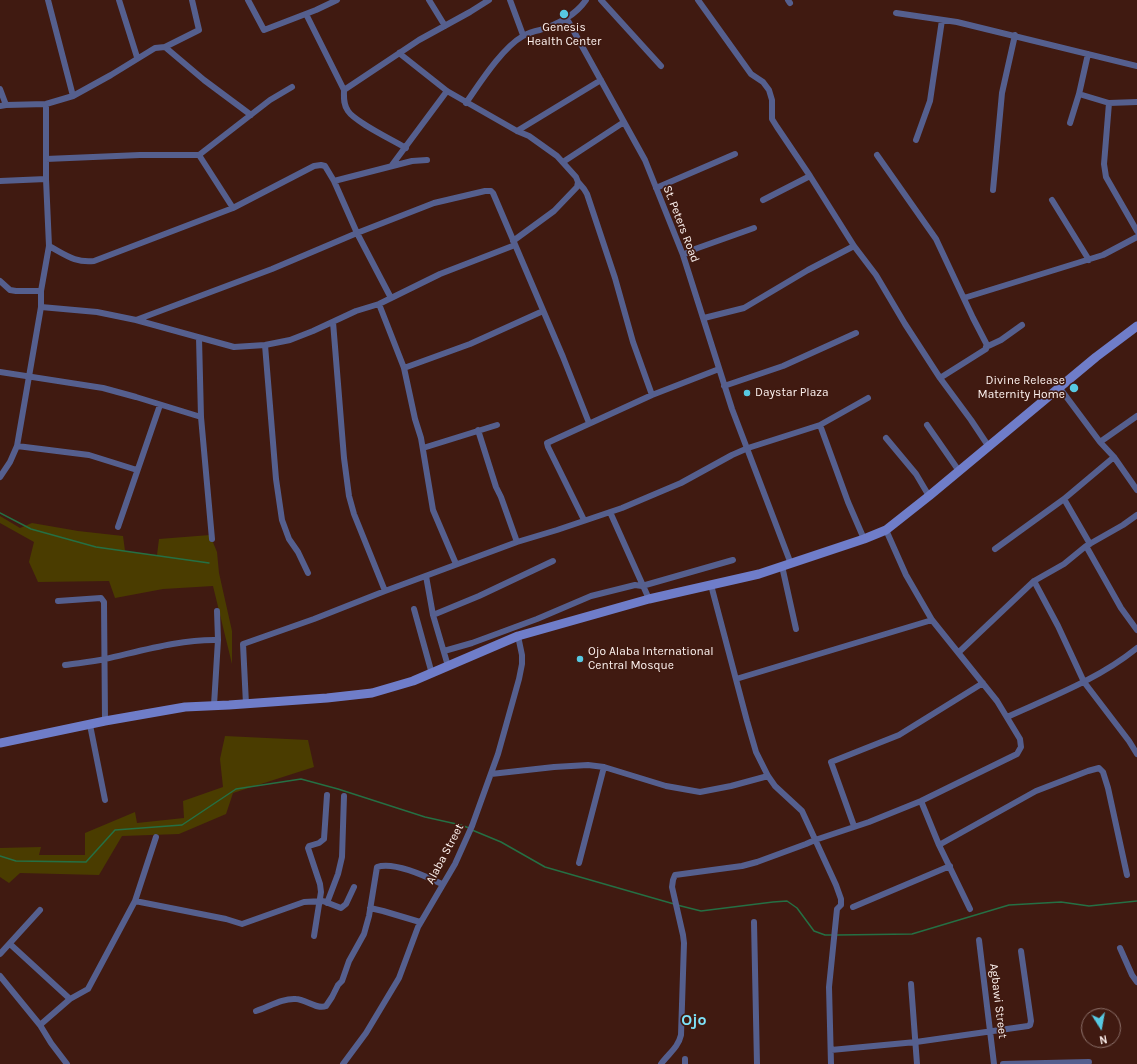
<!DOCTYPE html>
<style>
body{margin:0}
#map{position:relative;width:1137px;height:1064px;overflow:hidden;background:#401a11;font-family:Karla,sans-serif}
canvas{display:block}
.north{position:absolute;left:1081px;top:1008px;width:40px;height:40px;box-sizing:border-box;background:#401a11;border:1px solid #8c706a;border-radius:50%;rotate:169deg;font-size:11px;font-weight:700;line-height:16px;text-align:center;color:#fdf2ef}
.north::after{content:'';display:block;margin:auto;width:14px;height:18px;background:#57c9e2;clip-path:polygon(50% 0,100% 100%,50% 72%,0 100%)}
</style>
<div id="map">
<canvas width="1137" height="1064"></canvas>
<div class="north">N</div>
</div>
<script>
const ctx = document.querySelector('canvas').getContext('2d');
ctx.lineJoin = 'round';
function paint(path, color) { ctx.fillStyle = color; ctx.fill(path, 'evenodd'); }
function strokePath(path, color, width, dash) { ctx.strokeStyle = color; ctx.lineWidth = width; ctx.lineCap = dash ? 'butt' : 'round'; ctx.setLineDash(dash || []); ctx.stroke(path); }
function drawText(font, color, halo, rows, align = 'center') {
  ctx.font = font + ' Karla,sans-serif'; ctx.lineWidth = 3.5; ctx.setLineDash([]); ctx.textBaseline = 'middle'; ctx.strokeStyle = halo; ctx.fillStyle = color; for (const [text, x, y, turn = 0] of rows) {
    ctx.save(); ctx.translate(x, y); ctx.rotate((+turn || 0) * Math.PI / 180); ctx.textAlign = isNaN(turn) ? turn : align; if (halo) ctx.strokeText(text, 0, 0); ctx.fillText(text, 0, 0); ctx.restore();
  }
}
paint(new Path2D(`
 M0,516L20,528L32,523L78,531L123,536L125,551L157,555L159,539L210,535L217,552L219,573L232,631V664L213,586L163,589L115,598L109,581L38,582L29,562L34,542L0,523Z
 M225,736L308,740L314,767L233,793L226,814L179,834L122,836L99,875L20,873L9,883L0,877V848L41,847L39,855H85V833L135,812L137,823L184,818L183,801L223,787L220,759Z`), '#4a3c00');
strokePath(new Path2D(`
 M0,513L31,529L96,547L209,563
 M472,830L501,842L545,867L674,904
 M0,856L16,861L86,862L115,830L182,825L236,789L301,779L338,789L425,817L461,825L469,828
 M677,905L701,911L773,902L787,901L797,908L814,931L825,935H833
 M837,935L912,934L1009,905L1061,902L1089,906L1137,901`), '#257044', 1.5);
strokePath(new Path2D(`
 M48,0L73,96
 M119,0L137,57
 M248,0L264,30L316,10L337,0
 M429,0L445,26
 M510,0L523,35
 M601,0L661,66
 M698,0L751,74L763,82L769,90L772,100V119L777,127L810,176L854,246L876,275L905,324L940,378L971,420L989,447
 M788,0L790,3
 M896,13L957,22L1137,66
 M306,14L344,90C344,97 343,104 348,111C355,122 393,140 406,148
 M567,19L645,160L683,255L732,409L791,564
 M165,47L204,80L251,115
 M399,53L447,91L517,131L529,136L557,156L576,177L578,182L577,187L554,211L513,241
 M1088,54L1079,94L1109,103L1137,102
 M0,89L6,105
 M344,90L419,40L470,12L489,0
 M466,103C480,83 502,48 523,36C528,33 535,31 540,30C558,24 575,16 586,0
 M1109,103L1104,164L1106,177L1137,231
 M0,106L6,105L46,104L73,96L111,75L155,48L165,47L199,30L192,0
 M1070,123L1079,94
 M517,131L601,80
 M916,140L930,101L942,20
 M199,155L233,208
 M877,155L936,239L973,318L987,345L986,349L940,378
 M46,159L140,155H199L270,100L292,87
 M563,162L624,122
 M392,165L447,91
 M0,181L46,179
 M334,181L412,161L427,160
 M578,182L584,189L587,194L615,278L633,342L652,395
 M656,188L735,154
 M993,190L1002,93L1015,35
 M763,200L810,176
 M1052,200L1089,260
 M49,246C66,255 75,263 94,261L233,208L314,166L321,165L325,166L334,181L357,233L391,298
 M683,255L695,249L754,228
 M0,281L10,290L16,291H41
 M964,298L1103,255L1137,237
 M379,304L404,368L415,419L421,438L433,510L456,564
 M41,307L97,312L136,320L234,347L265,345L290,340L313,331L356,311L379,304L440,274L515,245
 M704,318L744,308L808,270L854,246
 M136,320L272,269L357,233L434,203L485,191H491L493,193L563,357L589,423
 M333,322L344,458L349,496L354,514L385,591
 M199,338L201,417L212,539
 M265,345L276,479L282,520L289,539L298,552L308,573
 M986,347L1001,340L1022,325
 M404,368L470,344L543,311
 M0,372L103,388L136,397L201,417
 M724,386L783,366L856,333
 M1059,387L1100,442L1114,457L1137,490
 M820,425L848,502L864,539
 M927,425L959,471
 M478,430L496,487L501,497L517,542
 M886,438L916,474L929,496
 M1100,442L1137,416
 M17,446L89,455L137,470
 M423,448L497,425
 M0,477L10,462L17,446L41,307V291L49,246L46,179V104
 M1064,499L1090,544
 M610,512L649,599
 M584,520L548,447L547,443L652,395L719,369
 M118,527L160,405
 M1086,546L1121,608L1137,630
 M995,549L1064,499L1114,457
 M782,566L796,629
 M426,576L433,615L448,666
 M1034,581L1058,626L1084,682L1129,741L1137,754
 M711,585L747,721L756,752L768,776L775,786L802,811L836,885L841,899V905L837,909L829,987L831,1064
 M58,601L101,598L104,602L105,721
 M414,609L432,674
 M433,615L479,596L553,561
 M444,651L472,643L537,619L591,596L635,585L642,586L733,560
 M959,652L1034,581L1064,564L1086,546L1123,525L1137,515
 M65,665C78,663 92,662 105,659C141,651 181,639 218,640
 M736,679L932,620
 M246,704L243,644L314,619L385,591L517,542L557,530L622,508L681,483L732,455L748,448L820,425L868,398
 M214,705L218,640L217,611
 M1007,717C1051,697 1099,679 1137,648
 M90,725L105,800
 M491,774L554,767L588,765L604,767L666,786L700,792L731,786L768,776
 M921,801L939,845L970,909
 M854,826L831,762L899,735L983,683
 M939,845L1036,791L1088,771L1099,768L1103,772L1108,788L1127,875
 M579,863L604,767
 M135,901L226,919L242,924L304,902L323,901L341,908L346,904L354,887
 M327,903L338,874L342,857L344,796
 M853,907L950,866
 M370,908L383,911L420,922
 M754,922L757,1064
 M314,936L321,892L320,884L308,848L309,846L319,843L324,839L327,795
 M979,940L994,1064
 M10,944L70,999
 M1120,948L1132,975L1137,982
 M0,954L40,910
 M0,976L40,1025L51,1043L67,1064
 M911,984L917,1064
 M256,1011C269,1007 282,998 296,999C305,999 317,1010 326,1006L332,997L338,985L342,981L349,961L364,934L369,916L377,867C394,861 427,877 442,884
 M40,1025L70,999L88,989L135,901L156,837
 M831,1050L916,1042L1028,1026L1030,1025L1031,1021L1021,951
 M343,1064L366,1033L399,978L418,927L455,864L472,826L498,754L519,679L522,664V655L518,636
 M661,1064C669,1053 678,1048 681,1035L684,943L683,935L672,887L673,880L675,875L742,866L757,862L806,844L815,840L869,822L921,801L1017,754L1021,747L1020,739L997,701L932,620L906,575L886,530
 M685,1064V1059
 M1003,1064L1089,1062`), '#555f8e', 6);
strokePath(new Path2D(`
 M0,743L105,721L185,707L229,705L327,698L372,693L413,681L518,636L649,599L759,574L864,539L886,530L929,496L1096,357L1137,326`), '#6f7dc9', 9);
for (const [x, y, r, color] of [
 [564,14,5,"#57c9e2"],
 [1074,388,5,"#57c9e2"],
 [747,393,4,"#57c9e2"],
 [580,659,4,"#57c9e2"]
]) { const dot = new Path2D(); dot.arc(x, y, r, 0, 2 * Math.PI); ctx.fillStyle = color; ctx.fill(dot); strokePath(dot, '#401a11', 1.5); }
drawText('12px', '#fdf2ef', '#401a11', [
 ["Genesis",564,28,"center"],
 ["Health Center",564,42,"center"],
 ["Divine Release",1065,381,"right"],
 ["Maternity Home",1065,395,"right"],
 ["Daystar Plaza",755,393],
 ["Ojo Alaba International",588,652],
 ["Central Mosque",588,666]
], 'left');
drawText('12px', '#fdf2ef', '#401a11', [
 ["St. Peters Road",681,224,69],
 ["Alaba Street",445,854,-62],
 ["Agbawi Street",998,1001,83]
]);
drawText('bold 16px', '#7ee4fb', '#401a11', [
 ["Ojo",694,1020]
]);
</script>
